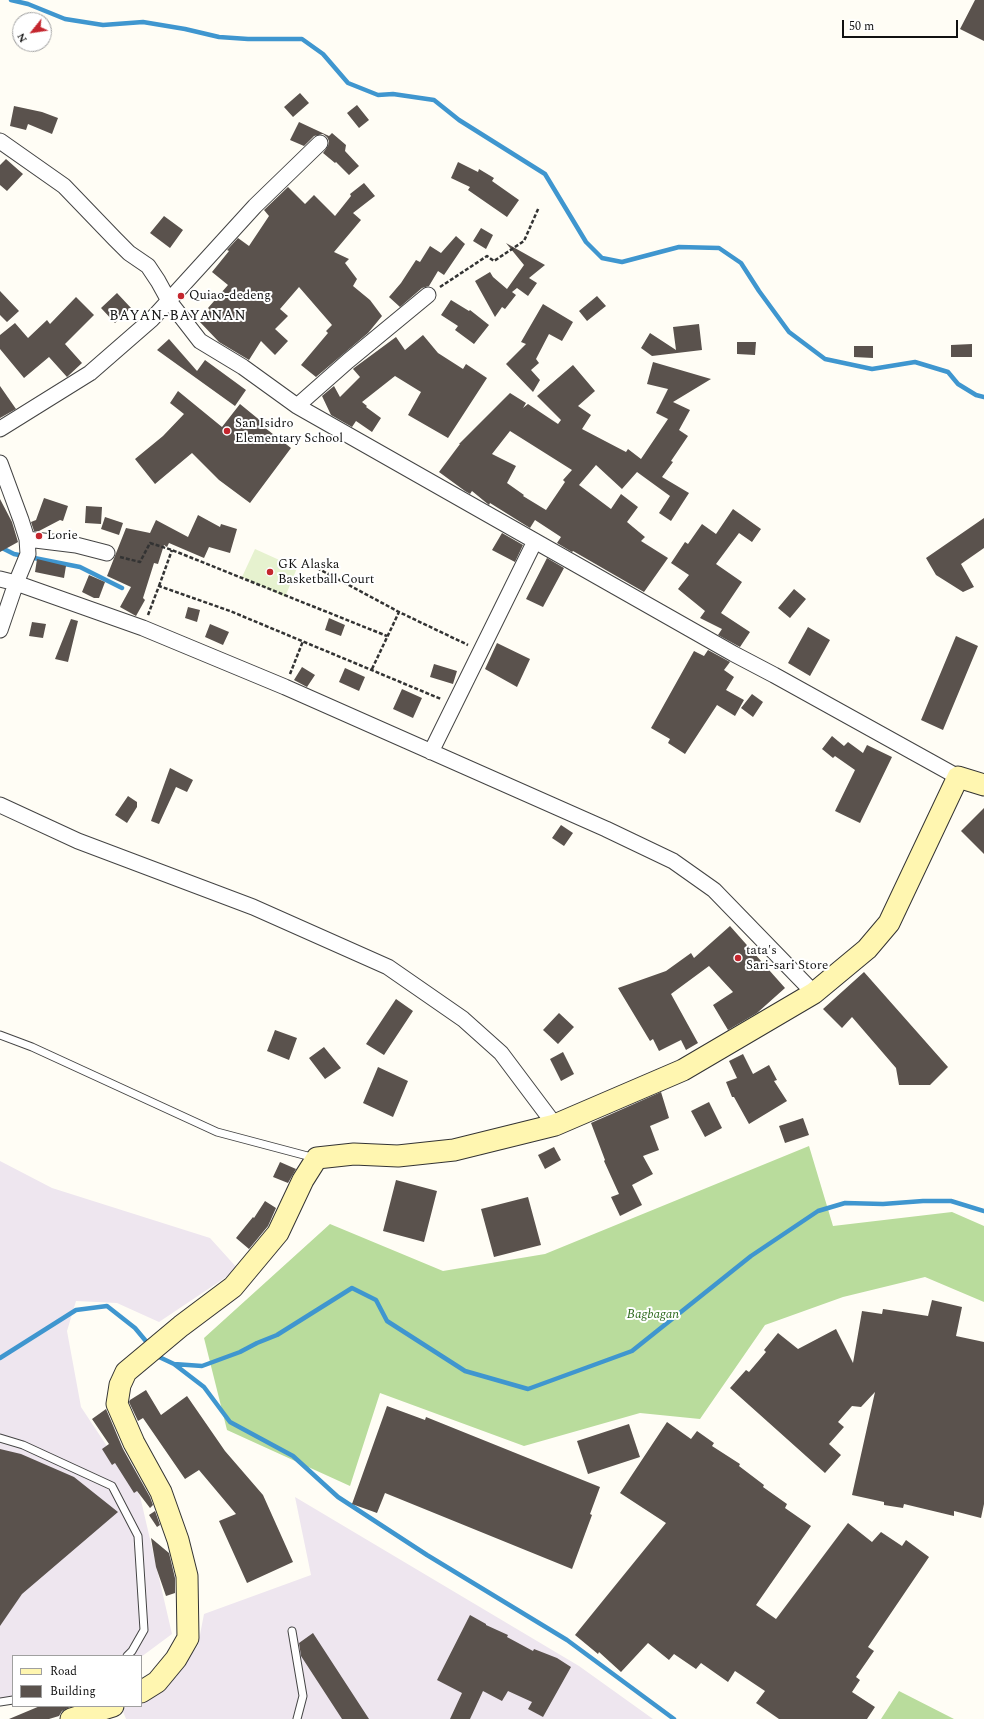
<!DOCTYPE html>
<style>
body{margin:0}
#map{position:relative;width:984px;height:1719px;overflow:hidden;background:#fffdf5;font-family:Spectral,serif}
canvas{display:block}
.legend{position:absolute;left:12px;top:1655px;width:130px;height:52px;box-sizing:border-box;background:#fff;border:1px solid #a0a0a0;margin:0;padding:5px 7px;list-style:none;font-size:12px;color:#111}
.legend li{display:flex;align-items:center;gap:8px;height:20px}
.legend b{width:20px;border:1px solid #a0a0a0}
.north{position:absolute;left:12px;top:12px;width:40px;height:40px;box-sizing:border-box;background:#fff;border:1px solid #a0a0a0;border-radius:50%;rotate:240deg;font-size:11px;font-weight:700;line-height:16px;text-align:center;color:#111}
.north::after{content:'';display:block;margin:auto;width:14px;height:18px;background:#c4262e;clip-path:polygon(50% 0,100% 100%,50% 72%,0 100%)}
.scale{position:absolute;left:842px;top:20px;width:116px;height:18px;box-sizing:border-box;border:2px solid #111;border-top:0;padding-left:5px;font-size:12px;line-height:14px;white-space:nowrap;color:#111;-webkit-text-stroke:3px #fff;paint-order:stroke}
</style>
<div id="map">
<canvas width="984" height="1719"></canvas>
<ul class="legend">
<li><b style="height:5px;background:#fff6b0"></b>Road</li>
<li><b style="height:11px;background:#5a524d"></b>Building</li>
</ul>
<div class="north">N</div>
<div class="scale">50 m</div>
</div>
<script>
const ctx = document.querySelector('canvas').getContext('2d');
ctx.lineJoin = 'round';
function paint(path, color) { ctx.fillStyle = color; ctx.fill(path, 'evenodd'); }
function strokePath(path, color, width, dash) { ctx.strokeStyle = color; ctx.lineWidth = width; ctx.lineCap = dash ? 'butt' : 'round'; ctx.setLineDash(dash || []); ctx.stroke(path); }
function drawText(font, color, halo, rows, align = 'center') {
  ctx.font = font + ' Spectral,serif'; ctx.lineWidth = 4; ctx.setLineDash([]); ctx.textBaseline = 'middle'; ctx.strokeStyle = halo; ctx.fillStyle = color; for (const [text, x, y, turn = 0] of rows) {
    ctx.save(); ctx.translate(x, y); ctx.rotate((+turn || 0) * Math.PI / 180); ctx.textAlign = isNaN(turn) ? turn : align; if (halo) ctx.strokeText(text, 0, 0); ctx.fillText(text, 0, 0); ctx.restore();
  }
}
paint(new Path2D(`
 M0,1161L52,1188L210,1238L238,1269L159,1322L117,1303L76,1301L67,1331L81,1407L140,1496L172,1634L141,1657L13,1656V1703L0,1705Z
 M295,1497L579,1666L653,1719H126L122,1709L128,1706H141V1700L168,1687L198,1645L204,1614L311,1575Z`), '#eee6ef');
paint(new Path2D(`
 M809,1146L833,1226L952,1212L984,1226V1302L925,1277L843,1297L765,1325L700,1419L640,1413L524,1446L380,1393L350,1486L227,1430L204,1338L330,1224L443,1271L545,1254Z
 M899,1691L954,1719H881Z`), '#b9dc9c');
paint(new Path2D(`
 M255,549L297,568L285,597L242,577Z`), '#e6f2cf');
strokePath(new Path2D(`
 M11,0L28,4L65,19L103,25L143,22L185,29L219,37L248,39H302L323,54L348,83L378,95L393,94L434,100L459,120L545,174L586,242L602,258L622,262L679,247L719,248L741,263L759,291L789,332L825,359L872,369L915,362L948,372L958,384L976,395L984,397
 M0,547L14,554L80,567L122,588
 M155,1354L157,1356L174,1364L204,1387L230,1422L293,1456L338,1497L427,1555L567,1640L674,1719
 M0,1358L76,1310L107,1306L135,1328L150,1346
 M174,1364L202,1366L240,1352L257,1343L277,1335L352,1288L376,1300L387,1321L465,1371L528,1389L632,1351L751,1256L818,1211L845,1203L883,1204L923,1201H951L984,1211`), '#3f96cf', 4.5);
paint(new Path2D(`
 M975,0H984V41L960,29Z
 M300,93L309,103L293,117L284,107Z
 M357,105L369,120L359,128L347,113Z
 M14,106L42,112L58,118L52,134L28,124L26,130L10,126Z
 M299,122L329,136L332,133L346,145L345,151L359,166L349,175L336,162L335,163L323,153L328,146L329,141L327,137L323,134L314,136L304,146L290,140Z
 M6,159L23,174L7,191L0,185V165Z
 M458,162L478,172L479,169L494,178L492,181L519,200L507,217L468,190L470,187L451,178Z
 M364,183L375,196L353,213L361,220L334,252L349,259L345,263L357,279L353,286L370,300L382,316L368,333L316,377L301,365L328,333L326,331L332,325L299,287L280,309L288,316L275,329L288,341L275,355L261,341L249,360L219,342L199,321L210,310L208,308L228,285L212,272L229,251L227,250L238,238L249,246L269,216L264,210L288,187L305,204L314,195L335,216L351,196L350,194Z
 M164,216L183,230L170,248L150,233Z
 M481,228L493,235L486,249L473,241Z
 M456,236L465,244L444,275L438,271L429,286L422,288L400,307L389,297L401,283L416,260L420,262L430,246L441,253Z
 M506,243L545,265L529,278L537,283L528,296L517,288L512,292L516,295L505,309L502,307L495,317L475,281L490,272L493,277L507,289L524,265Z
 M0,291L19,311L7,322L0,315Z
 M117,293L131,308L115,323L101,308Z
 M597,296L606,306L587,321L579,311Z
 M76,297L94,315L65,344L82,363L67,377L49,357L24,378L0,349V335L15,323L28,338L47,320L50,324Z
 M451,300L469,311L470,310L489,325L474,344L455,330L458,326L441,315Z
 M543,304L573,322L562,341L549,334L536,359L539,363L531,370L540,380L533,392L506,364L526,344L521,342Z
 M699,324L702,350L652,356L641,348L650,333L676,350L673,327Z
 M423,335L438,353L463,369L466,364L487,378L448,438L408,415L421,392L395,376L362,402L367,406L366,407L381,418L372,432L356,421L352,427L331,415L322,396L334,386L340,397L360,377L353,369L354,368L396,337L405,350Z
 M169,339L197,371L205,360L246,390L235,406L157,350Z
 M737,342H756L755,355L737,354Z
 M972,344V357H951V345Z
 M854,346H873V358L854,357Z
 M653,362L711,379L673,402L690,410L679,430L688,436L671,461L673,462L662,477L689,493L671,521L659,513L670,496L637,472L622,489L596,465L579,485L611,509L621,494L638,507L627,522L645,537L641,541L668,558L644,592L573,551L572,552L557,543L561,537L535,520L530,528L490,503L489,505L472,491L470,494L465,491L439,472L460,444H459L510,393L526,403L523,408L528,404L558,424L561,420L537,396L573,365L595,391L578,406L591,415L582,429L626,452L628,449L641,459L668,419L656,413L668,389L647,384ZM510,431L572,470L563,480L565,482L546,510L523,496L524,495L507,483L516,466L492,454Z
 M0,386L16,409L0,418Z
 M178,391L222,427L240,404L262,422L260,424L291,448L250,503L219,480L192,453L155,484L135,459L163,436L184,414L170,403Z
 M44,498L68,506L63,521L60,520L39,531H34L31,522L36,520Z
 M0,499L12,522L18,542L0,552Z
 M86,506L102,507L101,524L85,523Z
 M733,509L761,529L752,542L739,533L716,564L742,582L721,613L750,632L740,647L718,635L722,629L700,618L705,611L678,589L689,575L671,563L685,542L688,544L702,524L716,534Z
 M198,515L220,527L221,524L237,529L230,553L209,547L204,558L169,543L167,547L164,545L158,564L154,563L143,598L145,600L136,616L120,607L131,587L107,576L126,528L150,533L156,520L188,537Z
 M105,517L123,523L119,535L101,529Z
 M984,518V548L961,564L974,587L963,592L936,575L926,558Z
 M502,533L523,545L515,562L492,550Z
 M547,558L564,568L543,607L526,599Z
 M37,559L66,566L64,578L35,572Z
 M89,575L105,582L99,598H94L82,592Z
 M794,589L806,599L790,618L778,608Z
 M188,607L200,610L197,622L185,618Z
 M329,618L345,625L341,636L325,630Z
 M71,619L78,621L68,662L55,659Z
 M32,622L46,624L43,638L29,636Z
 M210,624L229,632L223,645L205,637Z
 M808,627L830,640L810,676L788,663Z
 M956,636L978,646L943,730L921,720Z
 M497,643L530,659L517,687L485,669Z
 M708,650L730,662L724,670L734,677L726,690L744,700L735,716L717,705L685,754L668,743L670,739L651,728L694,651L704,656Z
 M434,664L457,671L453,684L430,677Z
 M302,667L315,675L307,687L294,680Z
 M345,668L365,677L359,691L339,682Z
 M402,689L422,698L413,718L393,709Z
 M752,694L763,702L753,717L741,708Z
 M832,736L844,746L848,742L863,753L867,745L892,757L860,823L835,811L855,770L835,756L833,758L822,749Z
 M170,768L193,780L187,792L176,787L159,824L151,821Z
 M128,796L137,802V807L127,823L115,815Z
 M984,808V854L961,831Z
 M561,825L573,833L564,846L552,838Z
 M730,926L785,988L757,1013L728,1030L713,1005L733,992L709,966L671,994L698,1043L686,1050L681,1040L659,1051L653,1039L650,1041L618,988L666,971L691,953L694,958Z
 M864,972L948,1067L930,1085H899L896,1068L852,1017L842,1028L823,1009Z
 M396,999L413,1011L384,1055L366,1044Z
 M559,1013L574,1027L558,1044L543,1030Z
 M275,1030L297,1038L289,1060L267,1051Z
 M324,1047L341,1068L325,1079L309,1058Z
 M563,1052L574,1074L561,1081L550,1059Z
 M743,1054L753,1074L769,1065L777,1080L774,1081L787,1101L749,1124L734,1097H732L726,1082L737,1078L729,1061Z
 M378,1067L408,1081L393,1117L363,1103Z
 M661,1092L669,1118L650,1126L659,1150L643,1156L653,1174L632,1185L642,1205L620,1216L611,1197L619,1194L604,1161L605,1160L591,1123Z
 M709,1102L722,1128L705,1137L691,1111Z
 M803,1118L809,1135L785,1143L779,1126Z
 M554,1147L561,1160L545,1169L538,1155Z
 M280,1162L296,1169L288,1183L273,1177Z
 M396,1180L437,1191L424,1242L383,1231Z
 M528,1197L541,1245L494,1257L481,1209Z
 M265,1201L276,1208L268,1226L249,1249L236,1238L253,1217L254,1218Z
 M932,1300L962,1307L956,1336L984,1342V1504L981,1518L954,1511V1516L904,1504L903,1508L884,1505V1502L852,1495L875,1392L861,1407L852,1406L838,1422L844,1427L829,1444L841,1455L825,1473L730,1388L746,1370L749,1372L766,1352L764,1350L778,1333L798,1349L836,1329L853,1363L862,1311L882,1314L883,1309L928,1316Z
 M146,1390L161,1415L187,1396L225,1451L263,1495L293,1562L247,1583L219,1521L236,1514L199,1470L185,1479L143,1418L138,1421L129,1402L130,1400Z
 M387,1406L425,1420L426,1417L600,1487L590,1514L592,1515L572,1569L385,1493L377,1513L352,1504Z
 M106,1409L123,1449L150,1497L153,1505L150,1508L137,1491L134,1493L115,1463L112,1465L102,1449L109,1444L92,1419Z
 M667,1422L691,1439L697,1431L714,1443L712,1446L740,1464L739,1466L764,1485L763,1487L787,1504L785,1508L811,1526L756,1605L776,1619L848,1523L872,1542L881,1532L902,1546L906,1540L929,1557L868,1647L874,1651L856,1677L860,1680L852,1692L875,1707L867,1719H779L756,1703L765,1691L735,1671L728,1682L701,1663L696,1669L674,1654L669,1660L648,1643L621,1672L599,1652L598,1654L575,1635L666,1523L620,1493Z
 M629,1424L640,1457L588,1474L577,1441Z
 M0,1449L21,1454L74,1477L118,1512L22,1594L0,1626Z
 M155,1511L160,1525L157,1527L149,1515Z
 M151,1538L169,1553L175,1578V1593L166,1596L156,1567Z
 M470,1615L486,1624V1625L508,1635L507,1637L533,1651L534,1649L557,1658L571,1667L543,1717L528,1709L532,1702L508,1691L502,1701L483,1691L470,1719H450L462,1693L437,1680Z
 M313,1633L369,1719H342L301,1656L299,1643Z
 M40,1706H72L62,1711L59,1716L49,1719H9Z`), '#5a524d');
const lane = new Path2D(`
 M0,1035L32,1047L217,1132L315,1158
 M0,1438L23,1445L112,1486L138,1536L144,1630L132,1651L127,1656
 M292,1631L303,1696L297,1719
 M0,1702L13,1700`);
const street = new Path2D(`
 M0,141L64,186L115,239L129,253L148,266L158,281L169,301L200,341L243,367L297,406L734,654L774,675L958,777
 M297,406L348,361L428,295
 M0,429L90,373L152,319L255,206L320,143
 M0,463L21,520L27,539L28,554L16,583L0,630
 M27,539L76,545L107,553
 M0,579L16,583L143,628L285,687L606,829L673,861L714,890L814,993
 M431,752L535,541
 M0,805L78,841L253,907L388,967L463,1019L501,1053L555,1125`);
const secondary = new Path2D(`
 M141,1692L157,1682L176,1659L188,1638L187,1576L178,1540L161,1492L134,1443L117,1404L120,1385L126,1372L181,1326L233,1287L278,1233L303,1180L315,1161L317,1158L354,1154L398,1156L454,1150L555,1125L683,1070L814,993L867,949L889,923L958,777L984,785
 M71,1719L113,1706`);
strokePath(lane, '#444', 9);
strokePath(street, '#444', 17);
strokePath(secondary, '#333', 23);
strokePath(new Path2D(`
 M440,287L487,256L494,261L524,241L539,207
 M120,557L140,562L150,543L172,550L387,636
 M317,568L399,612L468,645
 M159,586L172,550
 M148,615L159,586L230,611L441,699
 M372,669L399,612
 M290,674L303,641`), '#333', 2.5, [4, 2]);
strokePath(lane, '#fff', 7);
strokePath(street, '#fff', 15);
strokePath(secondary, '#fff6b0', 21);
for (const [x, y, r, color] of [
 [181,296,4,"#c4262e"],
 [227,431,4,"#c4262e"],
 [39,536,4,"#c4262e"],
 [270,572,4,"#c4262e"],
 [738,958,4,"#c4262e"]
]) { const dot = new Path2D(); dot.arc(x, y, r, 0, 2 * Math.PI); ctx.fillStyle = color; ctx.fill(dot); strokePath(dot, '#fff', 1.5); }
drawText('13px', '#111', '#fff', [
 ["Quiao-dedeng",189,296],
 ["San Isidro",235,424],
 ["Elementary School",235,439],
 ["Lorie",47,536],
 ["GK Alaska",278,565],
 ["Basketball Court",278,580],
 ["tata's",746,951],
 ["Sari-sari Store",746,966]
], 'left');
drawText('italic 13px', '#2f6b1f', '#fff', [
 ["Bagbagan",653,1315]
]);
ctx.letterSpacing = '1px';
drawText('14px', '#111', '#fff', [
 ["BAYAN-BAYANAN",178,317]
]);
ctx.letterSpacing = '0px';
</script>
